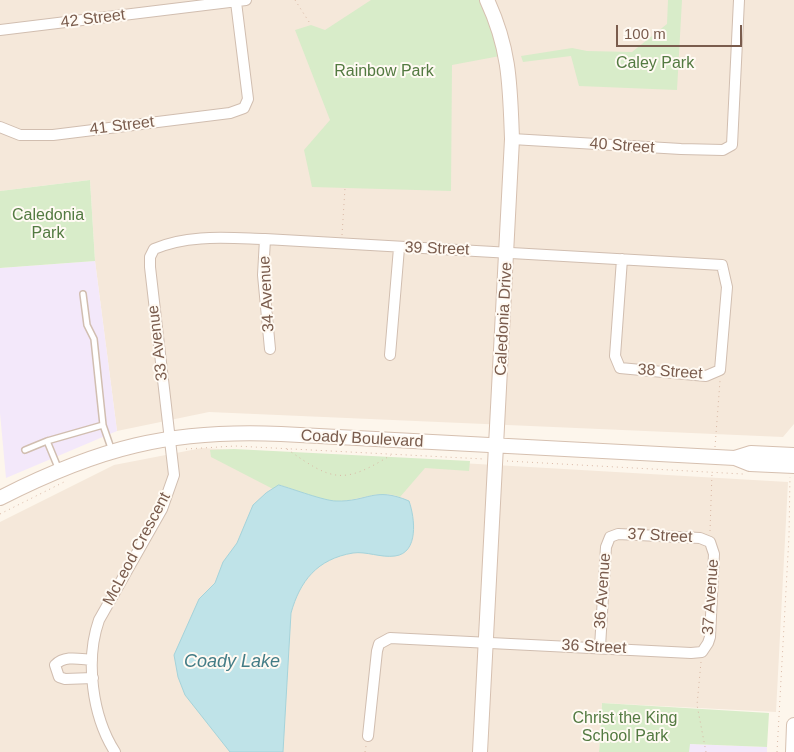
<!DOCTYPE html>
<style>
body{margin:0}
#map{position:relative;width:794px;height:752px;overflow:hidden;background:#fdf6ec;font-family:Helvetica,sans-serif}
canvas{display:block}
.scale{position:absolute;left:616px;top:25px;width:126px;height:22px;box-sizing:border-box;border:2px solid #7a5c4d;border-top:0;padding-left:6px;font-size:15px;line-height:18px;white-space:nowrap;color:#7a5c4d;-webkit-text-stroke:4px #fffaf3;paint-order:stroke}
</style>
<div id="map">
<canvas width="794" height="752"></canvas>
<div class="scale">100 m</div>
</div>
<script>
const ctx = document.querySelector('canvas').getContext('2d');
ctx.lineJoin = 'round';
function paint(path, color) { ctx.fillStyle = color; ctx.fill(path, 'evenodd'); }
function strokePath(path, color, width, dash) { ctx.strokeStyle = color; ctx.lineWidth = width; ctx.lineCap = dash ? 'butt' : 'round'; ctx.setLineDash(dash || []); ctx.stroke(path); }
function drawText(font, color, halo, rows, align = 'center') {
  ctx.font = font + ' Helvetica,sans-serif'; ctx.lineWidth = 4; ctx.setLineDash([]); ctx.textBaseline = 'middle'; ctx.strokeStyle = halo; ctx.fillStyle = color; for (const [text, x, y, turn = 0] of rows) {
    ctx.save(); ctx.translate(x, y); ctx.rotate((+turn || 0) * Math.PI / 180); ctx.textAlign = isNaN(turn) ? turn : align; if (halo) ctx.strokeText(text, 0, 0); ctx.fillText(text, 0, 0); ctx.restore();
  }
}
paint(new Path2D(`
 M0,0H794V424L783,437L209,412L117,431L95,261L90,180L0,191Z
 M202,448L788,482L776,712L602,703L599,752H0V522L114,465Z`), '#f5e8da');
paint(new Path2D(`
 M95,261L117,431L6,478L0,413V268Z
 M689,744L767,747V752H689Z`), '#f3e8fa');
paint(new Path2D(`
 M371,0H481L500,56L452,65L451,191L312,187L304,150L330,120L295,30L311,25L325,30Z
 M668,0H682L677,90L579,86L571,56L523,62L521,56L572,48L587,51L632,52L667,24Z
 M90,180L95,261L0,268V191Z
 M234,449L470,461L469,471L425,468L400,497C378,488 358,502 335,501C318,501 297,490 280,485L273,489L211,457L210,450Z
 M602,703L769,713L767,747L690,744L689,752H599Z`), '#d8ecc9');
const water = new Path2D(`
 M279,485C293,489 325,501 336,501C368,502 374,486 409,501C415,518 419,553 395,556C381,558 366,551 353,553C317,559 300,581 291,613L283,752H230L185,695L178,677L174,655L199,599L215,583L223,562L237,543L253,505L266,493Z`);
paint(water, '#bfe3e8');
strokePath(water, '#a5d3da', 1);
const lane = new Path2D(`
 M83,294L87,325L94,339L103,425
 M25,450L47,441
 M59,470L47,441L103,425L112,451`);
const street = new Path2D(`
 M0,30L246,0
 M0,127L20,135H53L230,113L244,108L248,99L236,2
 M512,139L681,149L723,150L732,145L739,0
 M265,239L263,275L270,349
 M390,355L399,248
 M92,660C79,659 65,655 55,665L59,677L65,679L93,678
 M368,736L377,651L379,644L390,638L691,653L702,652L708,643L710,637L714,554L710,542L700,538L618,534L610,537L606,547L600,647
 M115,752C92,716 85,660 99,620L162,509L174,475L150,267V257L154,249C188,234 228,238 265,239L722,265L727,287L720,370L706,376L620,368L615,356L622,259`);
const secondary = new Path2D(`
 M735,458L751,453L794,455
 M0,498C98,448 170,429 281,434L735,458L750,464L794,466
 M480,752L512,139C510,86 510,49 487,0
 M793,752L794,725`);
strokePath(lane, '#d1beb0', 8);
strokePath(street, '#d1beb0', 12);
strokePath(secondary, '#d6c0b0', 16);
strokePath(new Path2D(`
 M295,0L311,25
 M342,235L345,188
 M715,447L720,381
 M186,449L235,446L484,459
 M287,449C332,481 343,485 391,455
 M507,461L743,474
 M0,514L66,481
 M710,531L712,473
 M701,662L697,705L706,752
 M365,752L366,746
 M777,752L789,536L790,477`), '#d9b8a5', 1, [1, 4]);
strokePath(lane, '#fff', 5);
strokePath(street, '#fff', 10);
strokePath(secondary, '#fff', 14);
drawText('16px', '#7a5c4d', '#fffaf3', [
 ["42 Street",93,19,-7],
 ["41 Street",122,126,-7],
 ["40 Street",622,146,4],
 ["39 Street",437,249,2],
 ["34 Avenue",267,294,-93],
 ["Caledonia Drive",504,319,-87],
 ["33 Avenue",158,343,-97],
 ["38 Street",670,372,4],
 ["Coady Boulevard",362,439,3],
 ["37 Street",660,536,3],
 ["McLeod Crescent",137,549,-62],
 ["36 Avenue",603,591,-86],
 ["37 Avenue",711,597,-86],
 ["36 Street",594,647,3]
]);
drawText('16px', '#537a41', '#fffaf3', [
 ["Caley Park",655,64],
 ["Rainbow Park",384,72],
 ["Caledonia",48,216],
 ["Park",48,234],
 ["Christ the King",625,719],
 ["School Park",625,737]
]);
drawText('italic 18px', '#437c86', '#fffaf3', [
 ["Coady Lake",232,662]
]);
</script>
